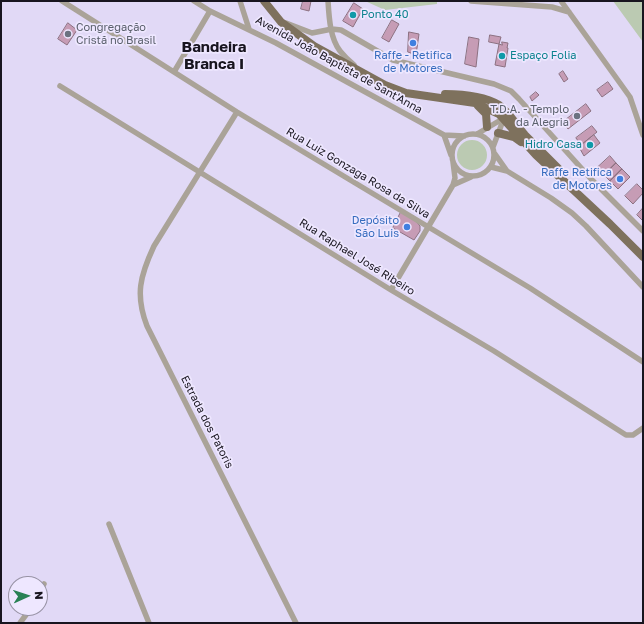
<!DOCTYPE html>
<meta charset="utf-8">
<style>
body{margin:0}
#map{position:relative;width:644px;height:624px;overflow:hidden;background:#e1d9f6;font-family:"Golos Text",sans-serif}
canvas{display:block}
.frame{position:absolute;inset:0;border:2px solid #18151f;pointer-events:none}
.north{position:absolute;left:8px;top:576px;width:40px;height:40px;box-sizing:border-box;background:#eee7ff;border:1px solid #9893a5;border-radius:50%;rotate:87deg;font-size:11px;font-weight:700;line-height:16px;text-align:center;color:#18151f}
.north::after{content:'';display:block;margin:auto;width:14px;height:18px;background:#298155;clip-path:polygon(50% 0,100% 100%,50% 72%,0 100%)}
</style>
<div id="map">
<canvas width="644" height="624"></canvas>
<div class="frame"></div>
<div class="north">N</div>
</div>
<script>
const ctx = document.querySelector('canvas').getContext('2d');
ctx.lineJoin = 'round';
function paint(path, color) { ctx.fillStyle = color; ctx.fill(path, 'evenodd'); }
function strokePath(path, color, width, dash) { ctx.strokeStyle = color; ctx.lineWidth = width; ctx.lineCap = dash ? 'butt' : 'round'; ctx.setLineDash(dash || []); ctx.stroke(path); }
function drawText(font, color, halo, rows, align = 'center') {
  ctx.font = font + ' "Golos Text",sans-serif'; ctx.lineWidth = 3.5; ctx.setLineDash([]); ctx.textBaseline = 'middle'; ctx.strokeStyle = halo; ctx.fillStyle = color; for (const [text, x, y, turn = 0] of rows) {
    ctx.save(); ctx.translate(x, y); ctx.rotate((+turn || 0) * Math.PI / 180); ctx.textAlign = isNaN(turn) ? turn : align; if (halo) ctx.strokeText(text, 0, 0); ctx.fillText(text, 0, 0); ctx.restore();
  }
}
paint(new Path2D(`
 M365,1H437V4L385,10Z
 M613,1H643V42Z
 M457 155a15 15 0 1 1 30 0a15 15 0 1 1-30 0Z`), '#bbcab2');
const building = new Path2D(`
 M303,1H311L309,11L301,9Z
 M354,3L363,9L353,27L343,21Z
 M392,20L399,24L389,42L382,38Z
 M68,23L77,30L67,45L58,39Z
 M409,32L419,34L416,55L408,52Z
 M490,35L501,37L499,44L489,42Z
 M469,37L479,39L476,67L465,64Z
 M502,42L508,43L507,48H508L505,67L495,65L499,44L502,45Z
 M563,71L568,79L564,82L559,74Z
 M608,82L613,89L602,97L597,90Z
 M536,92L539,95L532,101L530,97Z
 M586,104L591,111L568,129L563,122Z
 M592,126L597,132L581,145L576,138Z
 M594,135L600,143L584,156L579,147Z
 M610,156L616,163L604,175L597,168Z
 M616,163L622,169L610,181L604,175Z
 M622,169L630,177L618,189L610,181Z
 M637,184L643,190V193L633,204L625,196Z
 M643,208V221L637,215Z
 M401,212L416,221L420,226V231L414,240L393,228Z`);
paint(building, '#c69cb5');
strokePath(building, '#8c7181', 1);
strokePath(new Path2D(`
 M62,1L237,112L530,288L643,362
 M194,1L210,11L276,43L444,135L464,136
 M240,1L249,29
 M328,1C329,17 330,38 340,51C344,56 349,61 354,65
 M471,1L552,7L569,12
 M561,1L630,97L643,135
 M286,23L312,33L332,29L341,30L393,60L494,84L511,91L519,99L592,180L643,231
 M174,72L210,11
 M60,86L391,290L494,351L626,435H633L643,428
 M237,112L154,246C140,276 135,295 147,326L296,623
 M452 155a21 21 0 1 1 42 0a21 21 0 1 1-42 0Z
 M477,134L504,118
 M444,135L451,155
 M493,147L504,118
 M495,154L507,171
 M491,167L507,171L551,198L572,213L586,226L643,287
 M453,185L471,177
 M391,290L453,185L455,178L453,162
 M109,524L149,623
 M40,591L44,584
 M20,623L31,608`), '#aaa398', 5.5);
strokePath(new Path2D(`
 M264,1L281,22L314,46L385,85L406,93L475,103L499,114L536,155L610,224
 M445,94C462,94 484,96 499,105C510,113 516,125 525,135C537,147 548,158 560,170
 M478,106L486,114L487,127
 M498,133L514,137L521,142
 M607,221L643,257`), '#7e715d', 8);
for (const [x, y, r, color] of [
 [353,15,4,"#0f9aa8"],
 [68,34,4,"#6b7280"],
 [413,43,4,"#3f7fe0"],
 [502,56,4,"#0f9aa8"],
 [577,116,4,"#6b7280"],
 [590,145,4,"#0f9aa8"],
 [620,179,4,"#3f7fe0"],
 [407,227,4,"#3f7fe0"]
]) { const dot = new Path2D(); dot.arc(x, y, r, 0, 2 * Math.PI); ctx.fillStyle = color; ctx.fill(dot); strokePath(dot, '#eee7ff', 1.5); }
drawText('11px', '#0d838f', '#eee7ff', [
 ["Ponto 40",361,15],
 ["Espaço Folia",510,56],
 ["Hidro Casa",582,145,"right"]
], 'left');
drawText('11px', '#5b616d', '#eee7ff', [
 ["Congregação",76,28],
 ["Cristã no Brasil",76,41],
 ["T.D.A. - Templo",569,110,"right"],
 ["da Alegria",569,123,"right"]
], 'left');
drawText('11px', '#366cbe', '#eee7ff', [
 ["Raffe - Retifica",413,56,"center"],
 ["de Motores",413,69,"center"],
 ["Raffe Retifica",612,173],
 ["de Motores",612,186],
 ["Depósito",399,221],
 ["São Luis",399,234]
], 'right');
drawText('11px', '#18151f', '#eee7ff', [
 ["Avenida João Baptista de Sant'Anna",339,65,29],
 ["Rua Luiz Gonzaga Rosa da Silva",358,173,31],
 ["Rua Raphael José Ribeiro",357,257,32],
 ["Estrada dos Patoris",207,422,63]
]);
drawText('bold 15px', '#18151f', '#eee7ff', [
 ["Bandeira",214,47],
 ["Branca I",214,64]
]);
</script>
